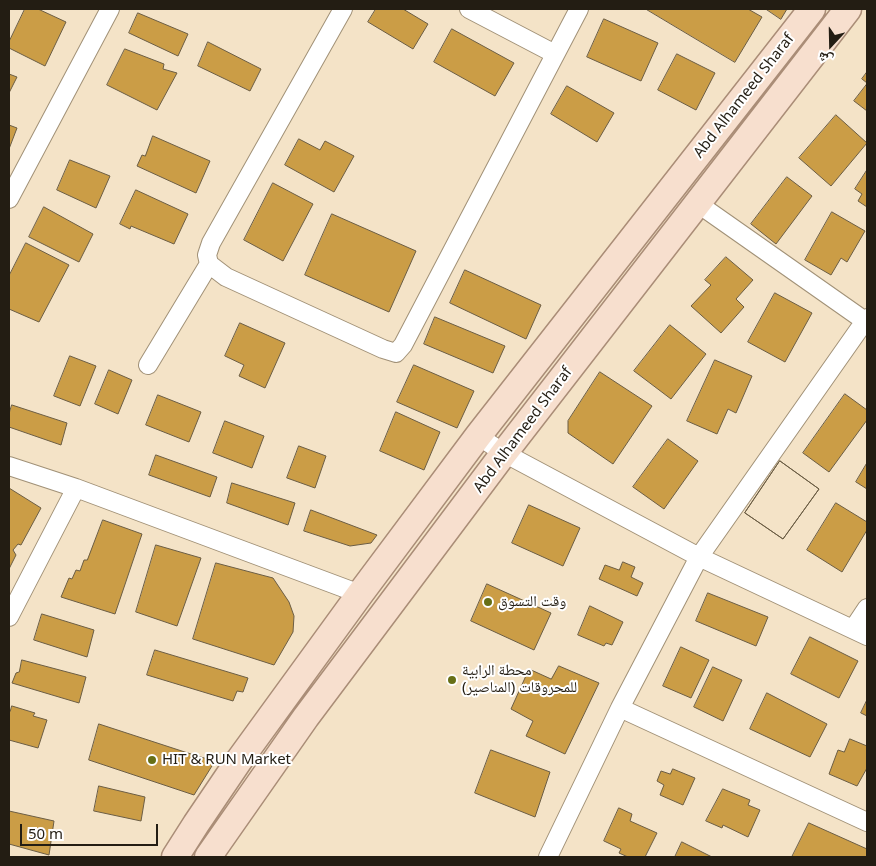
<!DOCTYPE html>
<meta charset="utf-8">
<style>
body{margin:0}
#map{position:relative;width:876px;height:866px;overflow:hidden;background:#f4e3c7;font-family:"Noto Sans","Noto Naskh Arabic",sans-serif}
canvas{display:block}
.frame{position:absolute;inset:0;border:10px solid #231d13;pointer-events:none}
.north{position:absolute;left:806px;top:20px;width:50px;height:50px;-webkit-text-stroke:4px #fff;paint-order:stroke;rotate:201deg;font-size:14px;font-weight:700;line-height:20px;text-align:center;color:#231d13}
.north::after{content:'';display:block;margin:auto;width:18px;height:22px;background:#231d13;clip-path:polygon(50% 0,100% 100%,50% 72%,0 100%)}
.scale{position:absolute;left:20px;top:824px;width:138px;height:22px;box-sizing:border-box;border:2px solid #231d13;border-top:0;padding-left:6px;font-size:15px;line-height:18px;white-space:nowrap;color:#231d13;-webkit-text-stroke:4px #fff;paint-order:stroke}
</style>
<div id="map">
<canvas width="876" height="866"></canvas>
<div class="frame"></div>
<div class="north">ش</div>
<div class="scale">50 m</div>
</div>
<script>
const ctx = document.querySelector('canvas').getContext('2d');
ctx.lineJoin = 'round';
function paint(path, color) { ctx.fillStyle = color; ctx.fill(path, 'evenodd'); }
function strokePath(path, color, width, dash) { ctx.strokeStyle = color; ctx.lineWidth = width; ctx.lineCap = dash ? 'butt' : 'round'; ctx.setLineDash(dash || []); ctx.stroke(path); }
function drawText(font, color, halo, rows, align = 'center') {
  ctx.font = font + ' "Noto Sans","Noto Naskh Arabic",sans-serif'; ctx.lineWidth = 4; ctx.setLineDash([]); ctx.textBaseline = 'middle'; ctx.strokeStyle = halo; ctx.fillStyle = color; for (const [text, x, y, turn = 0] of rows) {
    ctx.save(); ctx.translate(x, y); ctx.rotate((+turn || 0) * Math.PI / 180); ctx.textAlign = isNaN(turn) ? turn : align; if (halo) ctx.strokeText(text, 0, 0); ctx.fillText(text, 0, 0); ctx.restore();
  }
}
const building = new Path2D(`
 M25,9H38L66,22L45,66L9,48V42Z
 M376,9H403L428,24L413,49L368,22Z
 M646,9H748L762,17L735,62Z
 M766,9H787L781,19Z
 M138,13L188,34L178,56L129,33Z
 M604,19L658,43L641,81L587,57Z
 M452,29L514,63L495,96L434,62Z
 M208,42L261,69L250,91L198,66Z
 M125,49L164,64L163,69L177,73L157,110L107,85Z
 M677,54L715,73L696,110L658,90Z
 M867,72V83L862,79Z
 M9,74L17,77L9,93Z
 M867,84V111L854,101Z
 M567,86L614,113L597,142L551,114Z
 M836,115L867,143L831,186L799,158Z
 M9,125L17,128L9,149Z
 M153,136L210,161L196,193L137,166L142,155L145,156Z
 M299,139L320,150L325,141L354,156L334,192L285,165Z
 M70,160L110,176L96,208L57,190Z
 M867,170V207L858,201L862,194L855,189Z
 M787,177L812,196L776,244L751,224Z
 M273,183L313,204L283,261L244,240Z
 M136,190L188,214L174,244L131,226L130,229L120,224Z
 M44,207L93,234L79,262L29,237Z
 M832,212L865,231L847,262L841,258L831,275L805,260Z
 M332,214L416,251L389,312L305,275Z
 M26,243L69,265L39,322L9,309V276Z
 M726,257L753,280L736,299L744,307L721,333L691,306L711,285L705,280Z
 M465,270L541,305L526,339L450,303Z
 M775,293L812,313L785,362L748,342Z
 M435,317L505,346L493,373L424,344Z
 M240,323L285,343L265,388L239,376L244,365L225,356Z
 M670,325L706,354L671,399L634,371Z
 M70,356L96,366L80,406L54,396Z
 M715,360L752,376L736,413L728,409L717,434L687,421Z
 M414,365L474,391L457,428L397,402Z
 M109,370L132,380L118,414L95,404Z
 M600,372L652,406L613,464L568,433V421Z
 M845,394L867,410V420L829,472L803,453Z
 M158,395L201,412L189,442L146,425Z
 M12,405L67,423L61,445L9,427V414Z
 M396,412L440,432L424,470L380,451Z
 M225,421L264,436L252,468L213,453Z
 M668,439L698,461L664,509L633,487Z
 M299,446L326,456L315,488L287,478Z
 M156,455L217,477L210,497L149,475Z
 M780,461L819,489L783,539L745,513Z
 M780,461L819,489L783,539L745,513Z
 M867,463V489L856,482Z
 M232,483L295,503L288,525L227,503Z
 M9,488L41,508L21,545L18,544L13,550L16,555L9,569Z
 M836,503L867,522V530L842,572L807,550Z
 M529,505L580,528L563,566L512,543Z
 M311,510L377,535L371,543L350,546L304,531Z
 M103,520L142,534L115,614L61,597L69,578L72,579L76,570L80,571L84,560H87Z
 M156,545L201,558L177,626L136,612Z
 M623,562L635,567L631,577L643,583L637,596L599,579L605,565L619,570Z
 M216,563L273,578L289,602L294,616L293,632L274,665L193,639Z
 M487,584L551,613L534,650L471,621Z
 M708,593L768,617L756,646L696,621Z
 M590,606L623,622L612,645L606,643L604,646L578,635Z
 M42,614L94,630L87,657L34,640Z
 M810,637L858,661L839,698L791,674Z
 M681,647L709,660L691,698L663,686Z
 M155,650L248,678L243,692L237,691L233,701L147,675Z
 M22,660L86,677L79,703L12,683L16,673L19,672Z
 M559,666L599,683L565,754L526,736L533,721L511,709L529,669L551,679Z
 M713,667L742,680L723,721L694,707Z
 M767,693L827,724L810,757L750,729Z
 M867,700V716L861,713Z
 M12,706L35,713L33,716L47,720L38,748L9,740V710L10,711Z
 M99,724L197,756L215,761L194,795L89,760Z
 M850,739L867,746V768L857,786L829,774L838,750L844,752Z
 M491,750L550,772L535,817L475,793Z
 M673,769L695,778L683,805L660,795L664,785L657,781L661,771L670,774Z
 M99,786L145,797L141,821L94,811Z
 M723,789L750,800L748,805L760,810L748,837L723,825L722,828L706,821Z
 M619,808L632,814L630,821L657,833L645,857H628L619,853L621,849L604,841Z
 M9,811L54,821L49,855L9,844Z
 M809,823L867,849V857H792Z
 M682,842L712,857H675Z`);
paint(building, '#cb9d46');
strokePath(building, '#6b5d44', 1);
const street = new Path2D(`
 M343,9L211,243L207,255L209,264L226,277L383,349L396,353L403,345L579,9
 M469,9L555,54
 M9,199L110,9
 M697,203L865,321
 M148,365L209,264
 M478,436L504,453L699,557L867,636
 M9,466L76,488L360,594
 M9,617L76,488
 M853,629L867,608
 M620,708L867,822
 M548,857L620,708L699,557L867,318`);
const primary = new Path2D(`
 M175,857L196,824L240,759L360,594L478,436L812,9
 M208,857L306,717L504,453L848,9`);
strokePath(street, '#a19177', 20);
strokePath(primary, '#aa8d77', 29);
strokePath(street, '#fff', 18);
strokePath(primary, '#f7dfce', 26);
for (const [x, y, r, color] of [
 [488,602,5,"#676f16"],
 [452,680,5,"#676f16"],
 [152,760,5,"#676f16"]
]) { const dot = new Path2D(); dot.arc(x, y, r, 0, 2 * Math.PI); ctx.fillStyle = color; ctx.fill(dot); strokePath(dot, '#fff', 2); }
drawText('15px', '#231d13', '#fff', [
 ["Abd Alhameed Sharaf",744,96,-52],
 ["Abd Alhameed Sharaf",523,430,-53]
]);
drawText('15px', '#231d13', '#fff', [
 ["وقت التسوق",498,602],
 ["محطة الرابية",462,671],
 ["للمحروقات (المناصير)",462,688],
 ["HIT & RUN Market",162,760]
], 'left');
</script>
